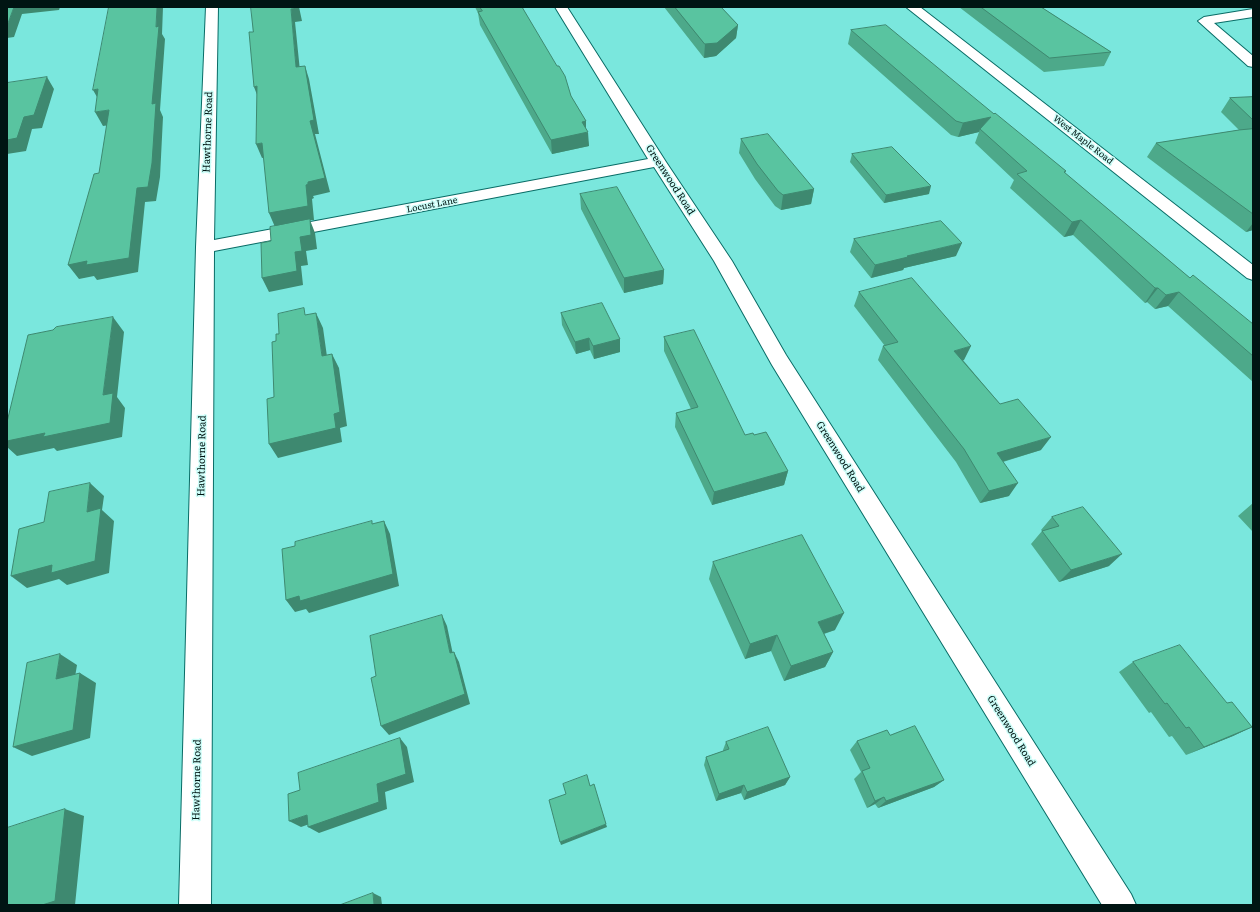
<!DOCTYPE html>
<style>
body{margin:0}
#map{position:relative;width:1260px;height:912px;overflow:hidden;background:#7ae7dd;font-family:Literata,serif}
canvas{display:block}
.frame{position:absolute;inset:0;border:8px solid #001513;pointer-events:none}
</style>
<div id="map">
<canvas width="1260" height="912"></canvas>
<div class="frame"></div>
</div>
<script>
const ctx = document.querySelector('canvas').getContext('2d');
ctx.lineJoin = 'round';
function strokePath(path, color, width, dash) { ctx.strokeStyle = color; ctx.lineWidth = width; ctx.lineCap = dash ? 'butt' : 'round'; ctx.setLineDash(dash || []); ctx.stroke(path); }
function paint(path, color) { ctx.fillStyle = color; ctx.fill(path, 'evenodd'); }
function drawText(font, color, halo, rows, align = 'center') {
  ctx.font = font + ' Literata,serif'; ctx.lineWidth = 3; ctx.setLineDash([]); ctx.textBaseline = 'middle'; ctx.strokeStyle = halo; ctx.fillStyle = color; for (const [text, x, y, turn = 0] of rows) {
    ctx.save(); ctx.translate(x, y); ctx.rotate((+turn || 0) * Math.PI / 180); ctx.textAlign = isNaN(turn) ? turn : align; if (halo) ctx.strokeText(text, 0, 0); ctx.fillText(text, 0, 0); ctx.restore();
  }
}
const minor = new Path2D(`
 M206,7H218L214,240L648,159L555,7H567L666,162L732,261L786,355L1131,894L1136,905H1102L772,365L714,261L654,167L214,251L211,905H179L196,247Z
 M906,7H920L1253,265V280L1247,278Z
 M1253,9V17L1214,23L1253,56V67L1248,66L1198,21L1204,17Z`);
strokePath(minor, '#096c66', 2);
paint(minor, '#fff');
paint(new Path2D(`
 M475,7H522L571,96L586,121V129L589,146L552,154L480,25L478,13Z
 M664,7H721L738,25L736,38L716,56L704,58Z
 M959,7H1041L1111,52L1104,66L1044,72Z
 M851,30L994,114L1066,171L1065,173L1190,278L1253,324V382L1168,306L1155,309L1147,302L1145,303L1073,235L1064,237L1010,188L1014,180L975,143L979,132L958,137L951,135L848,44Z
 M1253,97V230L1246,232L1147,157L1156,143L1239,130L1221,112L1230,98Z
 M741,139L814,189L811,204L781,210L775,206L755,179L739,153Z
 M852,154L929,194L884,203L850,162Z
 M580,194L664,270L663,284L624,293L581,209Z
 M854,239L956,256L904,268L903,270L871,278L850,252Z
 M859,292L964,360H963L1000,404L1041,450L1003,462L1009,496L980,503L956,462L878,360L883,346H885L854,306Z
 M561,313L620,339V352L594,359L590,350L576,354L562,325Z
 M664,337L745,435H754L788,471L784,485L712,505L675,427L676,413L691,409L664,351Z
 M1253,503V532L1238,516Z
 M1052,517L1109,566L1059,582L1031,544L1042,531L1041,530Z
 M713,562L835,630L824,634L833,652L825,667L784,681L771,651L745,659L709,579Z
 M1133,662L1227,703L1252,727L1233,736L1186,755L1172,736L1169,737L1151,712L1149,713L1119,672Z
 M890,735L944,780L934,787L878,808L875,804L867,808L854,779L861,772L850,750L857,741Z
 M726,742L790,777L785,785L744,800L741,793L716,801L704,765L706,757L723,751V750Z`), '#4da98a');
paint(new Path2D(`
 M14,7H60L59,10L22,14L14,37L7,38V26Z
 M157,7H163L162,34L165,39L160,110L163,117L160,177L156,201L145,202L138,272L97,280L94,276L79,279L68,265L137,188L156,27Z
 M297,7H299L302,21L295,22L301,81L296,67L291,9Z
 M738,25L736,38L716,56L704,58L705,44Z
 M305,66L309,79L319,134H315L330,192L313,196L314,198L312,199L314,220H310L315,233L317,249L306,251L308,265L301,266L303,285L269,292L262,278L275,227L269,213L306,185L308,182L310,121Z
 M47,77L54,89L42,128L32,129L26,151L7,154V140Z
 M257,86L259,100L254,87Z
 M98,89L101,104L93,90Z
 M109,110L117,124L103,126L95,112Z
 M991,117L980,129L979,132L958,137L963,123Z
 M586,121V133L588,132L589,146L552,154L551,140L582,122Z
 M262,143L268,157L262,158L256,144Z
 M931,186L929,194L884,203L886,195Z
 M814,189L811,204L781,210L783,195Z
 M1081,220L1073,235L1064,237L1072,222Z
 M1253,223V230L1246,232Z
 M962,243L956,256L904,268L903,270L871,278L875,265L907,256Z
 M664,270L663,284L624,293V278Z
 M1155,288H1158L1147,302L1145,303Z
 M1179,292L1168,306L1155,309L1166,295Z
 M316,313L323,328L329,371L322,356Z
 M113,317L124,332L117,397L125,408L122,437L57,451L54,448L17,456L7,447V441L103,395Z
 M589,338L590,350L576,354L575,342Z
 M620,339V352L594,359L593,346Z
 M971,346L964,360L948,365L954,351Z
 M332,354L339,368L347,426L340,428L342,442L278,458L269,444L334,414Z
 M1051,437L1041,450L988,466L997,453Z
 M788,471L784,485L712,505L714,492Z
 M90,483L104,496L102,510L114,521L109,573L67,585L59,579L27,588L11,576L87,512Z
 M1018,483L1009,496L980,503L989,491Z
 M384,521L390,534L399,586L309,613L306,609L295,612L286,600Z
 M1122,554L1109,566L1059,582L1071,570Z
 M844,613L835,630L810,638L818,622Z
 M442,615L447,626L455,664L450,653Z
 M777,635L771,651L745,659L750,644Z
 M454,652L459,662L470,704L389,735L381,726Z
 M833,652L825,667L784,681L791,666Z
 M60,654L77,665L73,689L56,679Z
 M80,673L96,683L90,738L32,756L13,747Z
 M1252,727L1233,736L1186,755L1204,747Z
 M400,738L407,747L414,782L385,792L387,809L319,833L308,827L377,784Z
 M790,777L785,785L744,800L747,792Z
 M944,780L934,787L878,808L886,801Z
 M744,785L741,793L716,801L719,794Z
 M884,797L875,804L867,808L875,801Z
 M65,809L84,816L75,905H42Z
 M307,815L318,821L301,827L289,821Z
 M606,824L607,827L561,845L560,842Z
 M373,893L381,897L382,905H374Z`), '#3e8970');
const building = new Path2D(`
 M7,7H14L7,26Z
 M109,7H157L156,27L159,26L152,104L156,103L152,163L148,187L137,188L129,258L86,265L87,261L68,265L94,174L99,173L109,110L95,112L98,89L93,90Z
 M251,7H297L298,8L291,9L296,67L305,66L314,120L310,121L325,178L308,182V184L306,185L308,206L269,213L262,143L256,144L257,86L254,87L249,32H253Z
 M480,7H522L557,66H559L565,76L571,96L586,121L582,122L588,132L551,140L478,12L482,11Z
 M675,7H721L738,25L717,43L705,44Z
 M981,7H1041L1111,52L1050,58Z
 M886,25L994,114L995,113L1066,171L1064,172L1190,278L1193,275L1253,324V356L1179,292L1166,295L1158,288H1155L1081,220L1072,222L1017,174L1027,171L980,129L991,117L963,123L956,121L851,30Z
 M47,77L34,115L24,117L17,138L7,140V83Z
 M1253,97V120L1230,98Z
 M1253,129V214L1156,143L1239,130Z
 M768,134L814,189L783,195L778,191L757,164L741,139Z
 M892,147L931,186L886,195L852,154Z
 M617,187L664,270L624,278L580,194Z
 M310,219L311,235L300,237L302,251L295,252L297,271L262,278L261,243L271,241L270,227Z
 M941,221L962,243L907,256L908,257L875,265L854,239Z
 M912,278L971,346L954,351L1000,404L1018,399L1051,437L997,453L1018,483L989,491L964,449L883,346L898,342L859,292Z
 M602,303L620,339L593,346L589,338L575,342L561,313Z
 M304,308L305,315L316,313L322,356L332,354L340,412L334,414L336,428L269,444L267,399L274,397L272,342L276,341V334H279L278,314Z
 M113,317L103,395L113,393L110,423L43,437L45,433L7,441V422L28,335L53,330L56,327Z
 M694,330L745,435L753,433L754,435L766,432L788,471L714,492L676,413L698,407L664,337Z
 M90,483L87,512L101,508L95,561L51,573L52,565L11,576L19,529L44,522L49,492Z
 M1083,507L1122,554L1071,570L1042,531L1059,526L1052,517Z
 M372,521V524L384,521L393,574L300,601L299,596L286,600L282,549L295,546V542Z
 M802,535L844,613L818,622L833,652L791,666L777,635L750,644L713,562Z
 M442,615L450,653L454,652L465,694L381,726L371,678L376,676L370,636Z
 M1180,645L1227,703L1232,702L1252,727L1204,747L1189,727L1186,728L1167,703L1165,704L1133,662Z
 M60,654L56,679L80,673L73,730L13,747L27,663Z
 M915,726L944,780L886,801L884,797L875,801L862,771L870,768L857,741L887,730L890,735Z
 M768,727L790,777L747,792L744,785L719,794L706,757L729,749L726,742Z
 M400,738L406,774L377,784L379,802L308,827L307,815L289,821L288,794L300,790L298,773Z
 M587,775L590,786L594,784L606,824L560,842L549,800L566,794L563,784Z
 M65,809L55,901L42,905H7V828Z
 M373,893L374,905H340Z`);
paint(building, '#59c4a0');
strokePath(building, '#3e8970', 1);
drawText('9px', '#001513', '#ccfdf8', [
 ["West Maple Road",1083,140,38],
 ["Locust Lane",432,205,-11]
]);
drawText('10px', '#001513', '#ccfdf8', [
 ["Hawthorne Road",208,132,-88],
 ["Greenwood Road",670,180,57],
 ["Hawthorne Road",202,456,-89],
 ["Greenwood Road",840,457,58],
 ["Greenwood Road",1011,731,58],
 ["Hawthorne Road",197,780,-89]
]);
</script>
